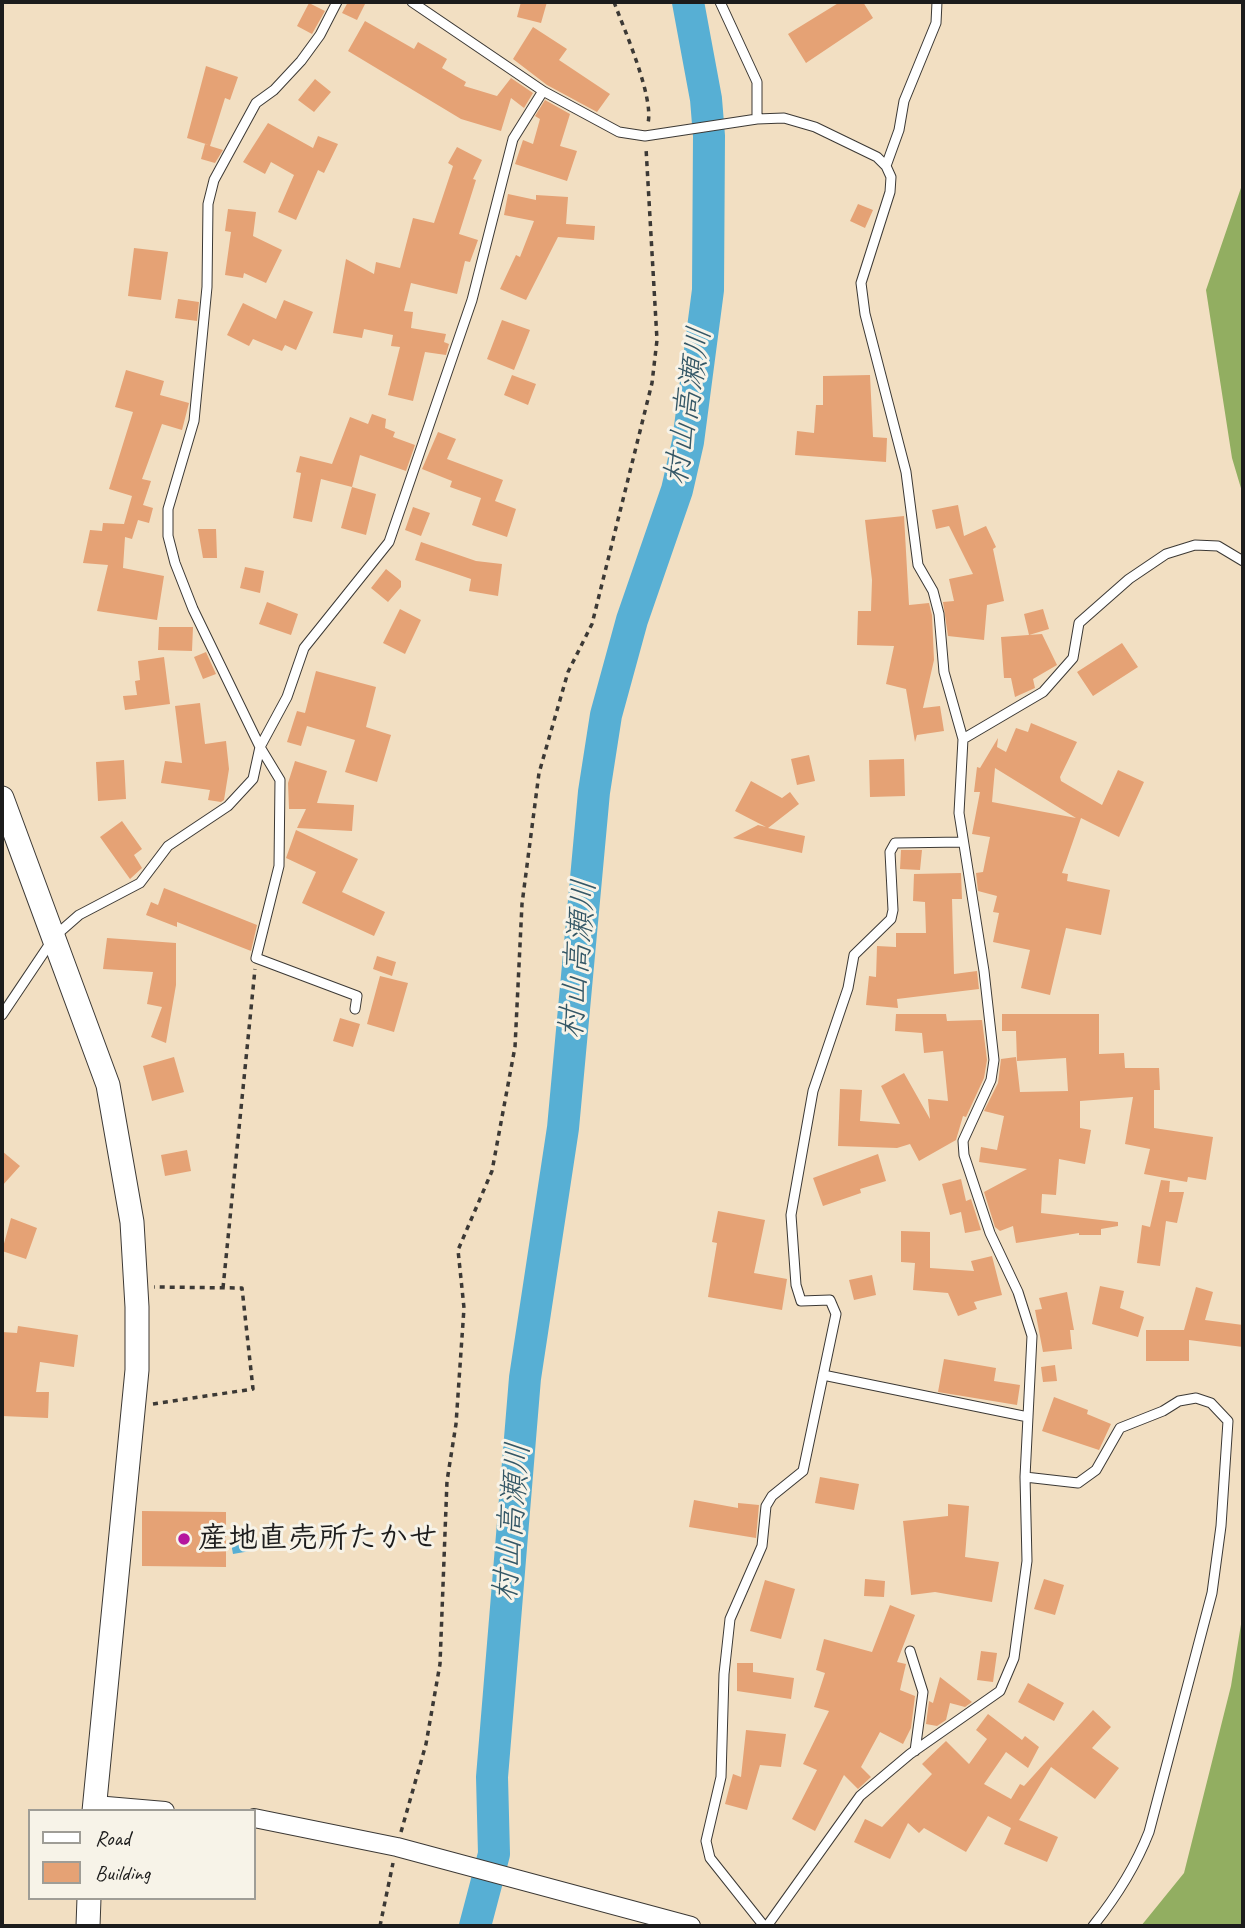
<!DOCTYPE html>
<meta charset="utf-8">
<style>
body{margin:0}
#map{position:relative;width:1245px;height:1928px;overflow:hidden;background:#f2dfc2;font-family:Caveat,sans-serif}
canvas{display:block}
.frame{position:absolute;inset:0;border:4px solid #1c1c1c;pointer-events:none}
.legend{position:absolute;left:28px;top:1809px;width:228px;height:91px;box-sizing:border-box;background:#f7f3e8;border:2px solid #9f9d96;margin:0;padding:9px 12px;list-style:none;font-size:21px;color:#1c1c1c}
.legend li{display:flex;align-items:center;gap:14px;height:35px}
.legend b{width:35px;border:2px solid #9f9d96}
</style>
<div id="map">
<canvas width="1245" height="1928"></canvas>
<div class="frame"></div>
<ul class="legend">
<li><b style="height:9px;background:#fff"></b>Road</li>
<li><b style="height:19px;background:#e5a275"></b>Building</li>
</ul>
</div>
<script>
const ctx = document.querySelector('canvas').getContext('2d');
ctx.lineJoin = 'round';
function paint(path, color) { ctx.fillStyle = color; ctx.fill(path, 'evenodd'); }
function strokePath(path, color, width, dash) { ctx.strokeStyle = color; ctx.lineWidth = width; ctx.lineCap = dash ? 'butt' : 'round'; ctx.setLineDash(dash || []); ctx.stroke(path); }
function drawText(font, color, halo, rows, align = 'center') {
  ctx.font = font + ' Caveat,"Klee One",sans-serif'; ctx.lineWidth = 6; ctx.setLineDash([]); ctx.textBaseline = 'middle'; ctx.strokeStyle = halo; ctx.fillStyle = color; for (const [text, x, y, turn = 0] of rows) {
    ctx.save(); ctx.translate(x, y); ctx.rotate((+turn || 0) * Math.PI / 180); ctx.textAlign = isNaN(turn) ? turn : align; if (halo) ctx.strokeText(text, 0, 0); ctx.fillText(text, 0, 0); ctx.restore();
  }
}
paint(new Path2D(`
 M1243,182V495L1232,458L1206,290Z
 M1243,1612V1926H1141L1184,1873L1231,1686Z`), '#92ae61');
paint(new Path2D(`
 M244,1541L256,1550L233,1554L231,1543Z`), '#57afd4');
strokePath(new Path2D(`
 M475,1926L494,1854L492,1777L525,1378L563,1128L594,792L606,715L632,620L677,490L688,442L708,290L709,136L706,99L688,2`), '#57afd4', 32);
paint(new Path2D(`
 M348,2H366L357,20L342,13Z
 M521,2H547L541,23L517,17Z
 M840,2H863L873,18L806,63L788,34Z
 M309,3L325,11L312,34L297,26Z
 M365,21L414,49L418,42L447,59L442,68L466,82L464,86L497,96L511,78L533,93L524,108L511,98L501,131L461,119L348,51Z
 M533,27L567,49L559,60L610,94L597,112L547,85L513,59Z
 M206,66L238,77L230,100L225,98L210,146L223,150L215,163L201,159L205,144L209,145L187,138Z
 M315,79L331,92L314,112L298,100Z
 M545,100L570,114L560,146L577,151L567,181L515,164L523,140L533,144L540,119L535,116Z
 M268,123L313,148L318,136L338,144L324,173L318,170L296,220L278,212L294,175L271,162L265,174L243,162Z
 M457,147L482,160L473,179L476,180L459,234L478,240L470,262L465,261L457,294L411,283L404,311L413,312L411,328L446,334L444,342L449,344L446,355L425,352L413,401L388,395L400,347L391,346L393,335L364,329L362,338L333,333L346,259L374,274L376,262L400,268L413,218L434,223L453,166L448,163Z
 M508,194L536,200V195L568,197L566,224L595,226L594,240L558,237L526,300L500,289L516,255L520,257L534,221L504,215Z
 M858,204L873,210L865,228L850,221Z
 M228,209L256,212L253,236L282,250L266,283L244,273L243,278L225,275L231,232L225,231Z
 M134,248L168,252L161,300L128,296Z
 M178,299L199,302L197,321L175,318Z
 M284,300L313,312L296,350L285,345L282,351L253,339L249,346L227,335L243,303L276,319Z
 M502,320L530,330L514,370L487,359Z
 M126,370L164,381L160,395L189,403L182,430L162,424L142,479L151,481L143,505L153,508L149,523L138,520L132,539L125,537L123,568L164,576L157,620L97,611L108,565L83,563L90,530L102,531L103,523L124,524L132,496L109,489L133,412L115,407Z
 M512,375L536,384L528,405L504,395Z
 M870,375L873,437L887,438L886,462L795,455L797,431L814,433L816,405H823V376Z
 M372,414L386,419L385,428L395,432L393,437L415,445L406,471L360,455L352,487L321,479L312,522L293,518L301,473L296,472L300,456L332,464L350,417L368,424Z
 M438,432L456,439L447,459L503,480L495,501L516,509L507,537L472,525L481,498L450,487L452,481L422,469Z
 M352,487L376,494L366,535L341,528Z
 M958,505L964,536L986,526L996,547L993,549L1004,601L987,605L984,640L948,636L943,602L954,601L949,579L973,574L949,526L936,529L932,510Z
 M413,507L430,513L421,536L405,530Z
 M904,516L909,605L929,603L932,615L934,660L923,708L940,706L944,731L917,735L915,742L906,689L886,684L894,646L857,645L858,611H871L872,580L865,520Z
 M198,529H216L217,558H203Z
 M421,542L476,561L502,564L498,596L469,591L471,579L415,560Z
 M245,567L264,571L260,593L240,588Z
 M386,569L401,581V587L388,602L371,588Z
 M267,602L298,614L291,635L259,624Z
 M400,609L421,620L405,654L383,643Z
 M1043,609L1049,629L1029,635L1024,614Z
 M159,627H193L192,651L158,650Z
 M1042,634L1057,665L1033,679L1035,688L1015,697L1011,678H1004L1001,637Z
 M1122,643L1138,667L1093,696L1077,672Z
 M206,652L216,674L203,679L194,657Z
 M164,657L170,704L125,710L123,696L137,695L135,681L140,680L138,661Z
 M316,671L376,687L366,727L391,735L377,782L345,772L355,740L307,726L301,746L287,742L297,711L305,713Z
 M200,703L205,744L226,741L229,769L224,800L221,802L208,800L210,790L161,783L165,761L182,763L175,706Z
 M1031,723L1077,742L1060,777L1061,781L1102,805L1118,770L1144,782L1119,837L1081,818L1062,873L1068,874L1067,881L1110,890L1101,935L1066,928L1050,995L1021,988L1030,950L993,942L999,913L993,912L997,896L978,891L976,873L983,872L990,837L972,834L980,792H974L977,767L980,768L998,738L997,747L1006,752L1016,728L1028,732ZM995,768L1076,818L992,802Z
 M809,755L815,781L797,785L791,759Z
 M904,759L905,796L870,797L869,760Z
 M124,760L126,799L98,801L96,762Z
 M295,761L327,771L317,803L354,805L352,831L297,828L306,809H289L288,783Z
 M751,781L782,798L790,792L799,804L768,828L805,836L802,853L733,838L758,825L766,827L735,811Z
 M122,821L142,849L134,855L142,868L130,879L100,837Z
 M296,830L358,859L342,892L385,912L374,936L302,903L316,872L286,858Z
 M901,850H922L920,870L900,869Z
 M961,873L962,899H952L954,974L977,971L979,989L897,999L898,1008L866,1005L869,976L876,977L877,946L896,947V933H926L925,902L913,901L914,874Z
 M164,888L257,925L251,951L177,922V927L146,915L151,902L158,905Z
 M107,938L176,943V985L166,1043L151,1037L162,1007L147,1004L153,972L103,969Z
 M377,956L396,962L392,976L373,969Z
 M380,976L408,983L394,1032L367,1024Z
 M896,1014H946L947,1021L982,1020L987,1060L984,1078L966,1117L963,1116L956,1140L919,1161L910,1144L897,1148L838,1146L840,1089L862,1090L860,1121L900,1124L881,1086L904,1073L930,1119L928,1099L948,1101L943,1051L924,1053L922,1033L895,1031Z
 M1002,1014H1099V1054L1124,1053L1125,1068H1159L1160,1090H1154V1128L1213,1137L1206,1180L1188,1177L1187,1182L1144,1174L1150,1149L1125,1144L1133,1097L1080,1101V1128L1091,1130L1085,1164L1059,1159L1056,1195L1042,1194L1041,1213L1118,1222V1226L1101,1229V1235H1079V1233L1016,1243L1013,1226L1000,1231L995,1227L984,1192L1027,1169L979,1162L981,1147L997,1150L1004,1116L984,1111L998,1083L1001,1059L1016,1057L1020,1092L1068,1091L1066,1058L1017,1061L1016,1031H1002Z
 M340,1018L360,1024L353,1047L333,1041Z
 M174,1057L184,1092L152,1101L143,1066Z
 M187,1150L191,1171L165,1176L161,1155Z
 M2,1151L20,1166L2,1186Z
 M878,1154L886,1181L860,1189L861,1193L823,1206L813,1178Z
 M961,1179L966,1201L971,1199L981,1230L965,1233L961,1212L950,1215L942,1184Z
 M1161,1180L1170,1181L1169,1192H1184L1177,1223L1166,1221L1160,1266L1137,1263L1142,1225L1150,1227Z
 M718,1211L765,1220L754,1273L787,1279L782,1310L708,1297L717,1243L712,1242Z
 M11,1218L37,1228L26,1259L2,1251Z
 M901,1231L930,1232V1268L974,1271L971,1261L992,1256L1002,1295L974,1302L977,1309L958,1316L948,1293L913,1290L915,1263L901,1262Z
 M872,1275L876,1295L854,1300L849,1280Z
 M1100,1286L1124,1291L1120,1308L1144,1317L1138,1337L1092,1324Z
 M1196,1287L1213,1292L1205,1320L1243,1325V1347L1189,1340V1361H1146V1330H1184Z
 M1067,1292L1074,1330H1070L1072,1349L1043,1352L1035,1310L1042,1309L1039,1298Z
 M18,1326L78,1335L74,1367L40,1362L36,1392H49L48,1418L2,1416V1332L17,1333Z
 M944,1359L996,1368L994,1381L1020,1385L1017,1405L938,1392Z
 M1055,1365L1057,1381L1043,1382L1041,1367Z
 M1054,1397L1088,1410L1087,1414L1111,1424L1099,1450L1042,1431Z
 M820,1477L859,1484L854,1510L815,1503Z
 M694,1500L738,1508V1503L759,1505L756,1538L689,1527Z
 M948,1504L969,1506L965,1557L999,1562L992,1602L935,1592L911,1595L903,1521L948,1516Z
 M142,1511L226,1512V1567L142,1566Z
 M865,1579L885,1581L884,1597L864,1596Z
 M1044,1579L1064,1585L1055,1615L1034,1609Z
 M765,1580L795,1589L781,1639L750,1631Z
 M890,1605L915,1615L897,1662L906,1664L900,1690L915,1696L911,1728L903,1744L880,1732L861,1767L871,1777L858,1789L844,1775L815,1831L792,1819L817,1770L803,1764L829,1711L814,1707L825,1673L816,1670L824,1639L872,1652Z
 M981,1651L997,1653L993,1682L977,1680Z
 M737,1663H753V1672L794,1678L791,1699L737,1691Z
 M940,1677L972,1702L965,1707L950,1703L946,1720L937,1726L926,1724L929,1701L933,1703Z
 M1028,1683L1064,1703L1054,1721L1018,1702Z
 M1093,1710L1111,1727L1092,1748L1119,1768L1095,1799L1051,1767L1019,1820L1058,1837L1047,1862L1004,1844L1011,1828L988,1816L966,1852L924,1828L919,1833L908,1823L890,1859L854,1842L865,1819L882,1827L932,1774L922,1764L946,1741L969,1764L987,1739L976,1730L988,1714L1022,1740L1025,1736L1039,1747L1028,1768L1006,1752L984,1784L1011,1799L1020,1784L1024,1786Z
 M746,1730L786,1734L781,1767L760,1765L747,1810L725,1804L733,1774L741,1777Z`), '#e5a275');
const service = new Path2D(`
 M337,2L320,35L301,61L274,90L256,103L214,180L208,204L207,287L194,421L168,509V536L175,563L193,609L260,747L280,780L279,866L256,958L357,996L355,1009
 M412,2L543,91L619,132L645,136L757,119L784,118L815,127L877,157L886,166L891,177L890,192L861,283L865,314L906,472L918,565L933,591L939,614L944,672L963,739L959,813L984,971L994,1060L991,1080L963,1141L964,1155L990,1233L1018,1292L1032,1336L1025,1477L1027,1561L1014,1658L1000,1691L910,1754L860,1796L767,1926
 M720,2L757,82V119
 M886,166L899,130L904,101L936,23L937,2
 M963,739L1043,692L1073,658L1079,623L1129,579L1166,554L1195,545L1218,546L1243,561
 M2,1015L55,936L79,915L140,883L168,846L228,806L253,779L260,747L287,697L304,648L389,542L472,300L513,139L543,91
 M823,1375L1028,1417
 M1025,1477L1078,1483L1096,1470L1120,1428L1163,1411L1179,1401L1196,1398L1211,1403L1228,1421L1221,1526L1212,1593L1149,1832C1135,1868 1117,1896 1093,1926
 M910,1651L923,1692L915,1751
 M764,1926L710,1858L706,1841L721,1777L724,1674L730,1619L762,1546L766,1506L772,1496L803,1471L836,1314L830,1300L801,1301L796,1285L791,1215L813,1091L848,988L854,955L891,919L893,910L890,852L895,843L963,842`);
const minor = new Path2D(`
 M95,1805L165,1811
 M254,1818L397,1847L691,1926`);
const tertiary = new Path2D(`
 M2,798L108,1085L132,1222L137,1307V1370L94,1811
 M88,1926L89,1898`);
strokePath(service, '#3c3935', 11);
strokePath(minor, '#3c3935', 20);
strokePath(tertiary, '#3c3935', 25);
strokePath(new Path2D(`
 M614,2C624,29 654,97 648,123
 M223,1288L255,969
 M153,1404L253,1389L242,1288L154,1287
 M401,1832L426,1744L440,1664L447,1481L456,1424L464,1308L458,1250L492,1171L515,1047L522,904L539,773L568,672L592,624L652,383L657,340L646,148
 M380,1926L393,1863`), '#3c3935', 3.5, [5, 5]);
strokePath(service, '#fff', 9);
strokePath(minor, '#fff', 18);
strokePath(tertiary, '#fff', 23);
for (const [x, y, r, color] of [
 [184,1539,7,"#b5179e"]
]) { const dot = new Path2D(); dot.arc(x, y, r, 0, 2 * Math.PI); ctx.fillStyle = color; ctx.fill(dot); strokePath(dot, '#f7f3e8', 2.5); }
drawText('bold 30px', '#1c1c1c', '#f7f3e8', [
 ["産地直売所たかせ",198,1539]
], 'left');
drawText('italic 32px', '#345766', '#f7f3e8', [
 ["村山高瀬川",689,406,-81],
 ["村山高瀬川",579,959,-85],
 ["村山高瀬川",513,1522,-85]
]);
</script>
